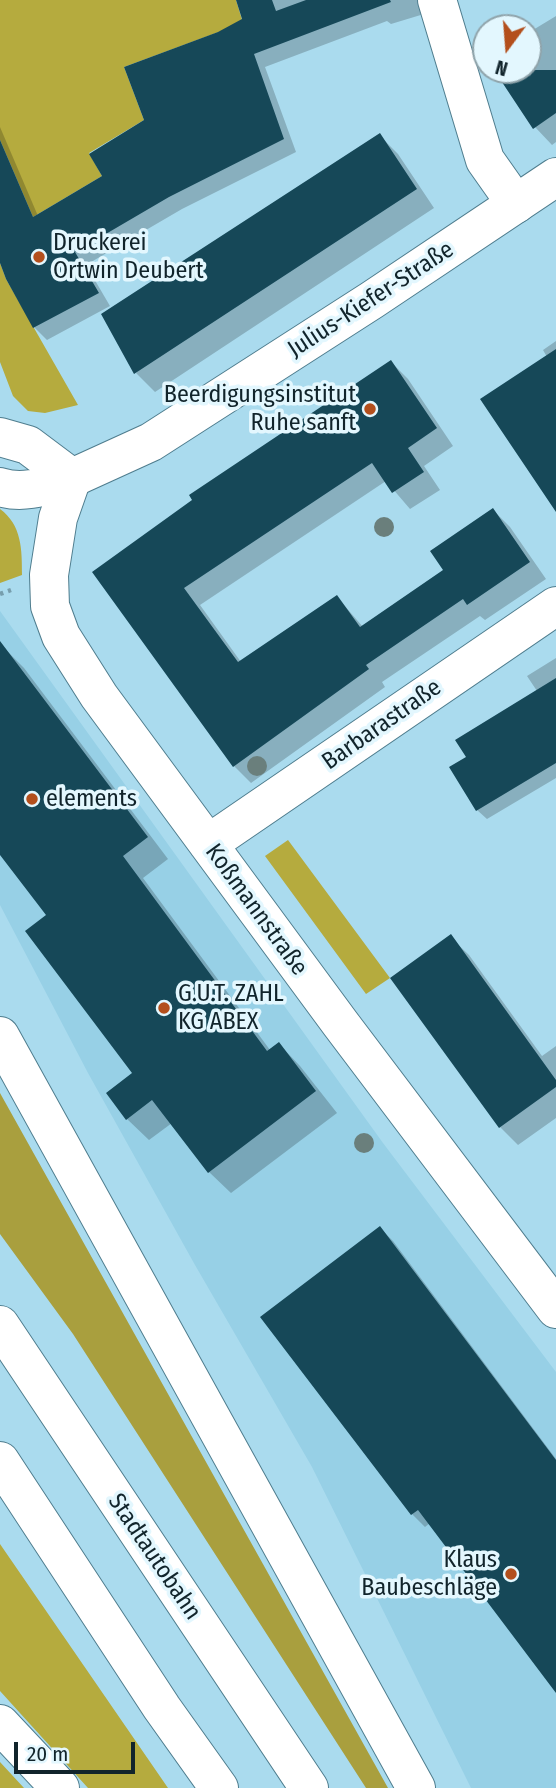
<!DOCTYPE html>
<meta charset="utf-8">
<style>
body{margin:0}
#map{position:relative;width:556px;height:1788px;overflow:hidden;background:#aadbee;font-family:"Fira Sans Condensed",sans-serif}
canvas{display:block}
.north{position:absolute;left:472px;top:14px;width:70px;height:70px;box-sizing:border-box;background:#e3f7fe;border:2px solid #8fa3aa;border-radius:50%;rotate:196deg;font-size:19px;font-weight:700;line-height:28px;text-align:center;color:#11242b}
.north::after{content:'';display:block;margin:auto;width:24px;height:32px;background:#b34f1c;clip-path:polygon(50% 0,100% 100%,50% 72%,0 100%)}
.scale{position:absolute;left:14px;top:1742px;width:121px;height:32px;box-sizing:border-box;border:4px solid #11242b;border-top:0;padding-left:9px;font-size:21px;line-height:24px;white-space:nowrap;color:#11242b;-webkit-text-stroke:5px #e3f7fe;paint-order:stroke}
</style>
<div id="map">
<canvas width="556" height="1788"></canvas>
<div class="north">N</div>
<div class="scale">20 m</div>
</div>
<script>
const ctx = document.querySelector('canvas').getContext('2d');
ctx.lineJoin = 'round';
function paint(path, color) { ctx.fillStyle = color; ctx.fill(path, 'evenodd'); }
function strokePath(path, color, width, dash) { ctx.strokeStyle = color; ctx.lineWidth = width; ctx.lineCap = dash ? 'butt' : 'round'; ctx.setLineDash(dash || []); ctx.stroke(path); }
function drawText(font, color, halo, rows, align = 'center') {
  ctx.font = font + ' "Fira Sans Condensed",sans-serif'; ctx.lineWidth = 7; ctx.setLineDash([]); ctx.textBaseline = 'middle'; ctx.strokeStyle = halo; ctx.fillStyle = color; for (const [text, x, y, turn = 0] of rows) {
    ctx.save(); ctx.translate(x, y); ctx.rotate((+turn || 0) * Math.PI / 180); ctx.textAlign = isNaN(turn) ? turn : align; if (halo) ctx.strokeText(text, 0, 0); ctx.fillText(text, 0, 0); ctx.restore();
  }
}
paint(new Path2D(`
 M0,611L383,1143L556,1372V1788H471L312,1467L195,1265L88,1073L0,905Z`), '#97d0e6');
paint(new Path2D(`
 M0,0H236L243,23L124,67L144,120L89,153L102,176L33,217L0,140Z
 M0,263L6,279L78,405L45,413L28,411L13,396L0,362Z
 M0,509C22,525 22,550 22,575L0,583Z
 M288,840L390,978L366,994L265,856Z
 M0,1544L168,1788H88L0,1691Z
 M0,1762L24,1788H0Z`), '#b5ab3e');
paint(new Path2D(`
 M0,1093L388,1788H366L73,1334L0,1234Z`), '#a99f3e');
paint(new Path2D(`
 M257,0H432L424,14L391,24L387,21L265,67L296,152L182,209L86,265L110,306L47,340L34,327L8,279L0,258V127L38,216L104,177L146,121L219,34L244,20Z
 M556,16V142L552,145L535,127L496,70H528V33Z
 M379,135L398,154L434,208L155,392L136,373Z
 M556,341V492L547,357L543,350Z
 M391,362L408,379L453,446L424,466L440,490L410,509L386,481L200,605L241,662L337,597L363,627L446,571L493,510L510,527L546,579L485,620L480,616L382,682L385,687L251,783L234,766L94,572Z
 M3,647L24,668L168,859L143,878L270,1050L279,1044L300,1066L337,1113L231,1193L209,1172L172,1123L149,1140L127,1119L135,1074L48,915L0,852V649Z
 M556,658V778L487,819L477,810L468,757L537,691L527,676Z
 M450,937L469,955L542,1056L556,1046V1118L518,1145L500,1127Z
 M380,1228L393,1241L556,1459V1691L430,1523L425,1527L412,1514Z`), '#0003');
paint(new Path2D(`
 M236,0H272L276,11L306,0H390L391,2L254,54L284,139L169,197L75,252L99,293L33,328L6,279L0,263V140L33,217L102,176L89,154L144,120L124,67L218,32L242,19Z
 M494,70H556V113L533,129Z
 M380,133L417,189L134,374L101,314Z
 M556,349V512L480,399Z
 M391,360L437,428L408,448L424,472L392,493L372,463L184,588L238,662L337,595L360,627L443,570L430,551L493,508L530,562L467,605L463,599L366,665L369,669L233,767L92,572L192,500L189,495Z
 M0,641L148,837L123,856L267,1051L279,1042L316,1091L208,1173L152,1100L126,1120L106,1093L132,1073L25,931L46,915L0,855Z
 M556,678V763L476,811L449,767L466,757L455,740Z
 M451,934L556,1080V1087L499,1128L390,978Z
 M380,1226L556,1460V1693L418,1510L411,1515L260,1317Z`), '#164858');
const minor = new Path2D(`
 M437,0L485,160L516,204
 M72,478L58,518L49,575L50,606L61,636L99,696L340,1023L556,1309
 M208,844L556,606`);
const secondary = new Path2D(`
 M72,478L151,442L372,300L556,177`);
const primary = new Path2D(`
 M0,437L28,445L72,478
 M0,487C25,495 48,485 72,478`);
const motorway = new Path2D(`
 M0,1036L416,1788
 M0,1325L309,1788
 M0,1461L162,1708L219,1788
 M0,1724L60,1788`);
strokePath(minor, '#4f7d8e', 40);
strokePath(secondary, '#4f7d8e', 40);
strokePath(primary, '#4f7d8e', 40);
strokePath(motorway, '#4f7d8e', 40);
strokePath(new Path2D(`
 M0,594L11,590`), '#779ead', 4.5, [3.5, 5]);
strokePath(minor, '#fff', 38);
strokePath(secondary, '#fff', 38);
strokePath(primary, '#fff', 38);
strokePath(motorway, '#fff', 38);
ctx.fillStyle = '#6a7f7c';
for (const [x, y] of [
 [384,527],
 [257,766],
 [364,1143]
]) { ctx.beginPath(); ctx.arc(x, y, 10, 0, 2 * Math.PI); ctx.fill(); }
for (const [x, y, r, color] of [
 [39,257,7,"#b34f1c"],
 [370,409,7,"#b34f1c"],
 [32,799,7,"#b34f1c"],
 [164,1008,7,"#b34f1c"],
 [511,1574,7,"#b34f1c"]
]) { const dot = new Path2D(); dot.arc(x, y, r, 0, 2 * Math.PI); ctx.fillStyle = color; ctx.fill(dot); strokePath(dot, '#e3f7fe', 2.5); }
drawText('24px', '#11242b', '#e3f7fe', [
 ["Druckerei",53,243],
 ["Ortwin Deubert",53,271],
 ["Beerdigungsinstitut",356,395,"right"],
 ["Ruhe sanft",356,423,"right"],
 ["elements",46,799],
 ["G.U.T. ZAHL",178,994],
 ["KG ABEX",178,1022],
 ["Klaus",497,1560,"right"],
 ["Baubeschläge",497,1588,"right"]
], 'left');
drawText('24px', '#11242b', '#e3f7fe', [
 ["Julius-Kiefer-Straße",371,300,-33],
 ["Barbarastraße",382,725,-35],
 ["Koßmannstraße",256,910,54],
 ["Stadtautobahn",154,1557,56]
]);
</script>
